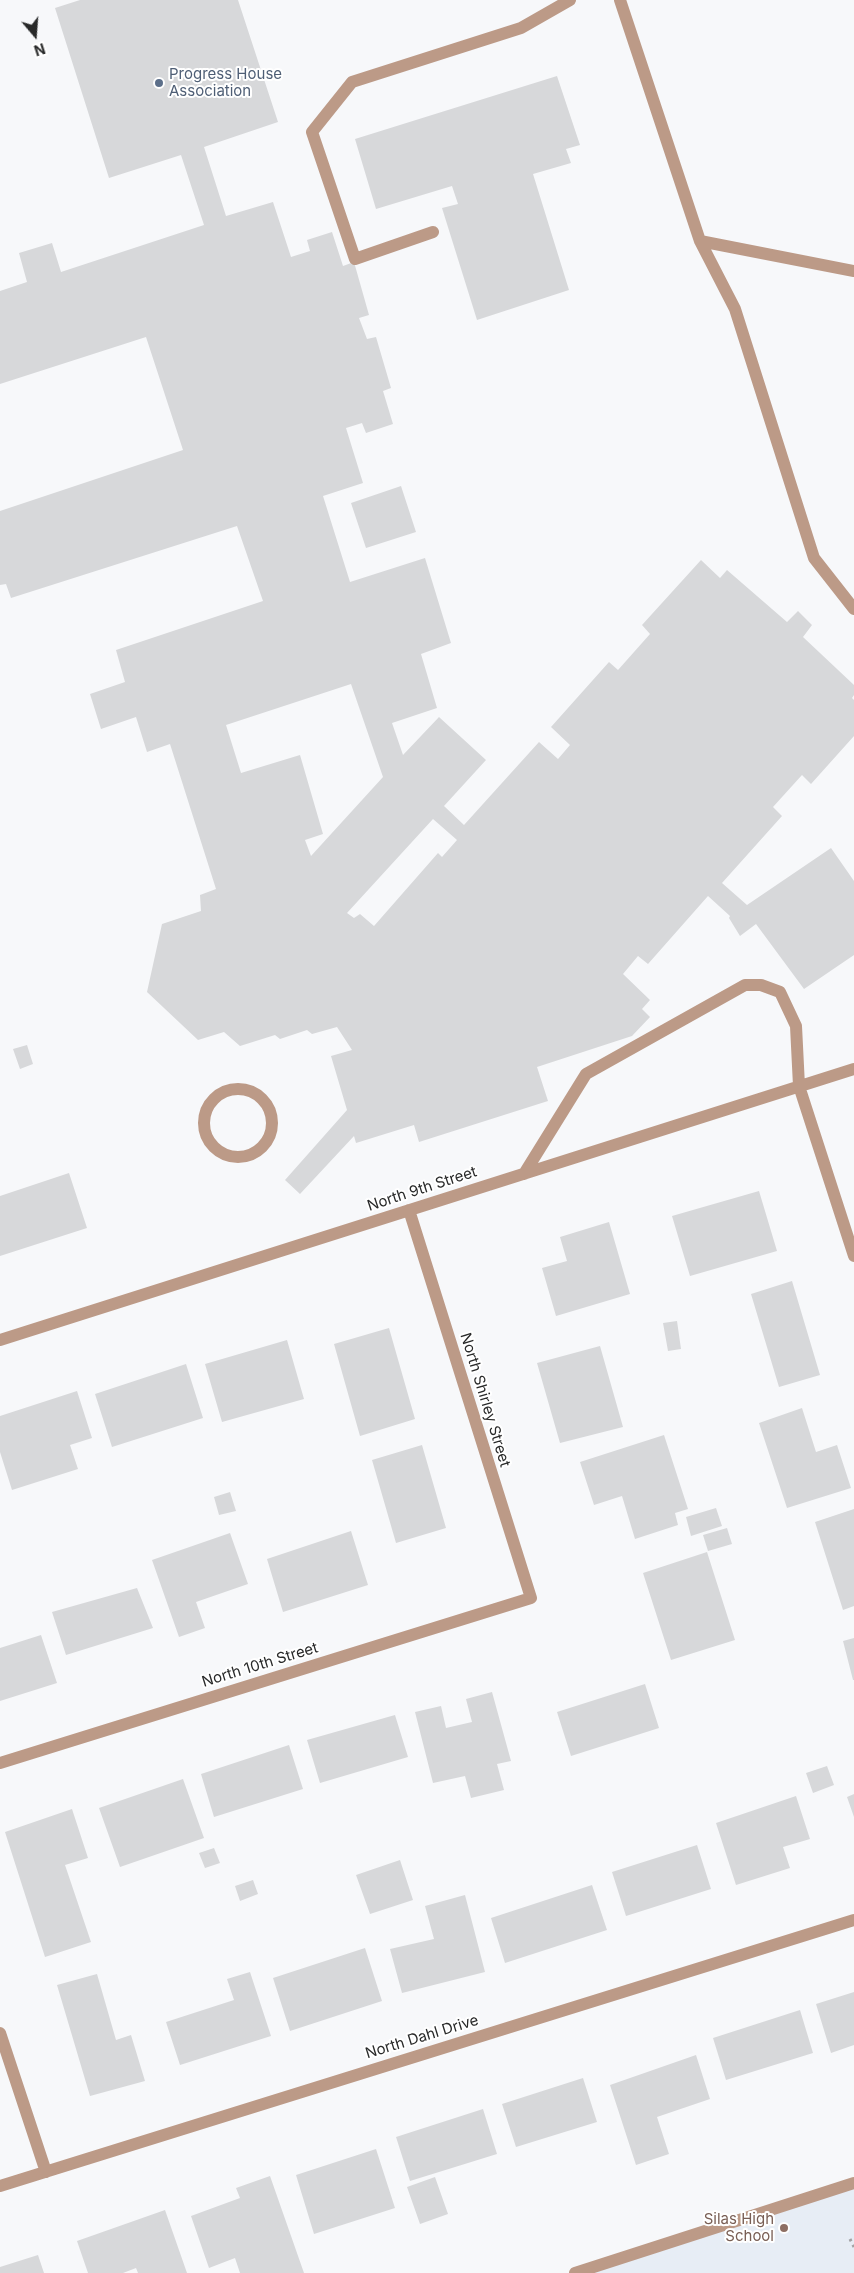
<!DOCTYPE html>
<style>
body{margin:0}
#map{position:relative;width:854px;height:2273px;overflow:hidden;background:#f7f8fa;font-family:Inter,sans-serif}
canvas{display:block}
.north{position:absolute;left:10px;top:10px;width:50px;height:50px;-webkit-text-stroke:4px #fff;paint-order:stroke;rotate:162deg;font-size:14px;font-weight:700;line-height:20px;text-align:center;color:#282929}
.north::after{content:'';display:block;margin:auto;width:18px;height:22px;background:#282929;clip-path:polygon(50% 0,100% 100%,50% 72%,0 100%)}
</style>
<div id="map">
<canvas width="854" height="2273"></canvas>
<div class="north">N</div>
</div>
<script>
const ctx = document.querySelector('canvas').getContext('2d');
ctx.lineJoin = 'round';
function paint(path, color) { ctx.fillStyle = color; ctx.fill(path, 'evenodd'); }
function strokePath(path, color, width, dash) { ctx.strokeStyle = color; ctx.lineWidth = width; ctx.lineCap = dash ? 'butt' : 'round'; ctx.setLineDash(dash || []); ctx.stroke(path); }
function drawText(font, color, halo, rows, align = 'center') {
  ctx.font = font + ' Inter,sans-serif'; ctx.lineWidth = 4; ctx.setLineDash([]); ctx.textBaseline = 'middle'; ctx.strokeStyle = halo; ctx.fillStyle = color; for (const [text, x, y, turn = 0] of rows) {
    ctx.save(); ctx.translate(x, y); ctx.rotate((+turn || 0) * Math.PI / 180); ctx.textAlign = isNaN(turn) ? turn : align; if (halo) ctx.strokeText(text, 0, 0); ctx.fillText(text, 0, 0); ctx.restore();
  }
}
paint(new Path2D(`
 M854,2183V2273H575Z`), '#e7edf5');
paint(new Path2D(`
 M80,0H238L278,122L204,147L226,216L273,202L291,257L310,251L307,240L332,232L343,266L354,262L369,315L359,318L367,339L376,337L391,388L383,391L393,424L366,433L362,423L346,428L363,483L323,496L350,582L425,558L451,643L421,654L437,708L392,723L403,755L439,717L486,760L444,806L464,825L539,742L558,759L570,745L551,727L609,662L618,670L650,634L642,625L701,560L720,578L727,570L787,622L798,611L812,625L803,637L854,685V695L852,698L854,700V736L811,784L802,775L773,807L782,816L722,883L747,905L831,848L854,881V955L804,989L756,924L740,936L729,918L730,916L708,896L648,964L638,956L623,974L650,1000L642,1009L650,1017L632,1036L537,1067L548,1101L419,1142L414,1125L356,1143L354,1136L300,1194L285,1180L347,1110L331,1056L352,1050L337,1027L312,1034L307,1030L280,1039L275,1035L240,1046L224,1032L198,1040L147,992L162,924L201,911L200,895L216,889L170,744L147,752L136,717L101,729L90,694L125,682L116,650L263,601L237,526L11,598L6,584L0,585V511L183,450L146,337L0,384V291L27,282L19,253L52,243L61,272L204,225L181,155L109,178L55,8ZM351,684L383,777L311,856L305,840L323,834L300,755L241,773L226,725ZM433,819L457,840L442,857L438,853L374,926L360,914L354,918L347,913Z
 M557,76L580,145L566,149L571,163L533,174L569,290L477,320L442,208L458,204L452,186L376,209L355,139Z
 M401,486L416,532L366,548L351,503Z
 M27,1045L33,1064L20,1069L13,1049Z
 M69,1173L87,1228L0,1256V1196Z
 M759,1191L777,1251L690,1276L672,1216Z
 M609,1222L630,1294L556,1316L542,1268L567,1261L560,1237Z
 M792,1281L820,1375L779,1387L751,1294Z
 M677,1321L681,1349L668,1351L663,1323Z
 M389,1328L415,1419L360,1436L334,1344Z
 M287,1340L304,1399L222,1422L205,1364Z
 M600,1346L623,1427L560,1443L537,1363Z
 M186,1364L203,1418L112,1447L95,1394Z
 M77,1391L92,1438L70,1445L78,1469L12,1490L0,1452V1416Z
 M802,1408L816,1452L837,1445L851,1488L787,1508L759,1423Z
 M664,1435L688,1509L675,1513L678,1525L635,1539L622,1496L594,1505L580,1462Z
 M422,1445L446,1528L396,1543L372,1460Z
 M230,1492L236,1511L219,1515L214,1497Z
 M716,1508L722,1526L691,1536L686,1517Z
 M854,1509V1606L843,1610L815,1522Z
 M727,1528L732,1544L708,1551L703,1535Z
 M351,1531L368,1585L283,1612L267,1559Z
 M230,1533L248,1584L196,1602L205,1628L179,1637L152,1560Z
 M707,1552L735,1640L671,1660L643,1573Z
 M137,1588L153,1628L66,1655L52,1612Z
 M41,1635L57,1683L0,1701V1648Z
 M854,1638V1680H853L843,1641Z
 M645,1684L659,1728L571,1756L557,1712Z
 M492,1692L511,1761L497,1764L504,1790L471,1798L465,1776L433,1783L415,1712L441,1706L446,1728L472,1722L466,1699Z
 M395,1715L408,1757L320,1783L307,1740Z
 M289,1745L303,1789L214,1817L201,1774Z
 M827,1766L834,1785L813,1793L806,1773Z
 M183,1779L204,1838L120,1867L99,1808Z
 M854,1794V1817L847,1797Z
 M796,1796L810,1839L783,1847L790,1868L736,1885L716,1823Z
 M72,1809L88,1858L65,1865L91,1942L45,1957L5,1832Z
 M697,1845L711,1889L626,1916L612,1872Z
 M214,1848L220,1863L205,1868L199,1853Z
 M400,1860L413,1900L370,1914L356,1875Z
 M253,1880L258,1894L240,1901L235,1886Z
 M592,1885L607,1930L505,1963L491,1918Z
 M465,1895L485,1972L402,1993L390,1949L434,1939L425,1906Z
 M365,1948L382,2001L290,2031L273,1978Z
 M250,1972L271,2036L180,2065L166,2022L234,2000L227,1979Z
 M97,1974L116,2040L131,2035L145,2081L90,2096L57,1985Z
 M854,1992V2045L831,2053L816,2004Z
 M800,2010L813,2053L726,2080L713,2038Z
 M696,2055L710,2099L657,2117L669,2154L636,2165L610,2085Z
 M583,2078L597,2122L516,2147L502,2104Z
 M483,2109L497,2154L410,2181L396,2137Z
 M376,2149L395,2208L314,2234L296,2175Z
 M270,2176L304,2273H240L235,2258L209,2268L191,2216L240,2198L236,2188Z
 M435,2177L448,2214L420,2224L407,2187Z
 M165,2210L187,2273H138L136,2268L123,2273H88L77,2241Z
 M38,2255L44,2273H0V2267Z`), '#d7d8da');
strokePath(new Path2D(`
 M850,2239L854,2247`), '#a2a3a4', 3, [2.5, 4]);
strokePath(new Path2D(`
 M620,0L700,241L735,309L814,558L854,609
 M433,232L355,259L312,132L352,82L521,28L570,0
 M700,241L854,271
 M204 1123a34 34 0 1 1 68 0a34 34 0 1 1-68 0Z
 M524,1174L586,1074L745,985H761L780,992L796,1026L799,1086L854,1256
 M0,1340L854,1069
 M0,1763L531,1598L409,1210
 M0,2033L46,2172
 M0,2186L854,1920
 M575,2273L854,2183`), '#bc9a87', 12);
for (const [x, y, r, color] of [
 [159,83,5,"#5c6f8a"],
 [784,2228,5,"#8d6e63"]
]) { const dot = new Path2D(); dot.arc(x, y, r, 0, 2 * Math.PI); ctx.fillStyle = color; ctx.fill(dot); strokePath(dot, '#fff', 2); }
drawText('15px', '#4e5e75', '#fff', [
 ["Progress House",169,74],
 ["Association",169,91]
], 'left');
drawText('15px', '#282929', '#fff', [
 ["North 9th Street",422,1189,-18],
 ["North Shirley Street",485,1400,73],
 ["North 10th Street",260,1665,-17],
 ["North Dahl Drive",422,2037,-17]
]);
drawText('15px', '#785e54', '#fff', [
 ["Silas High",774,2219],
 ["School",774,2236]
], 'right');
</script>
